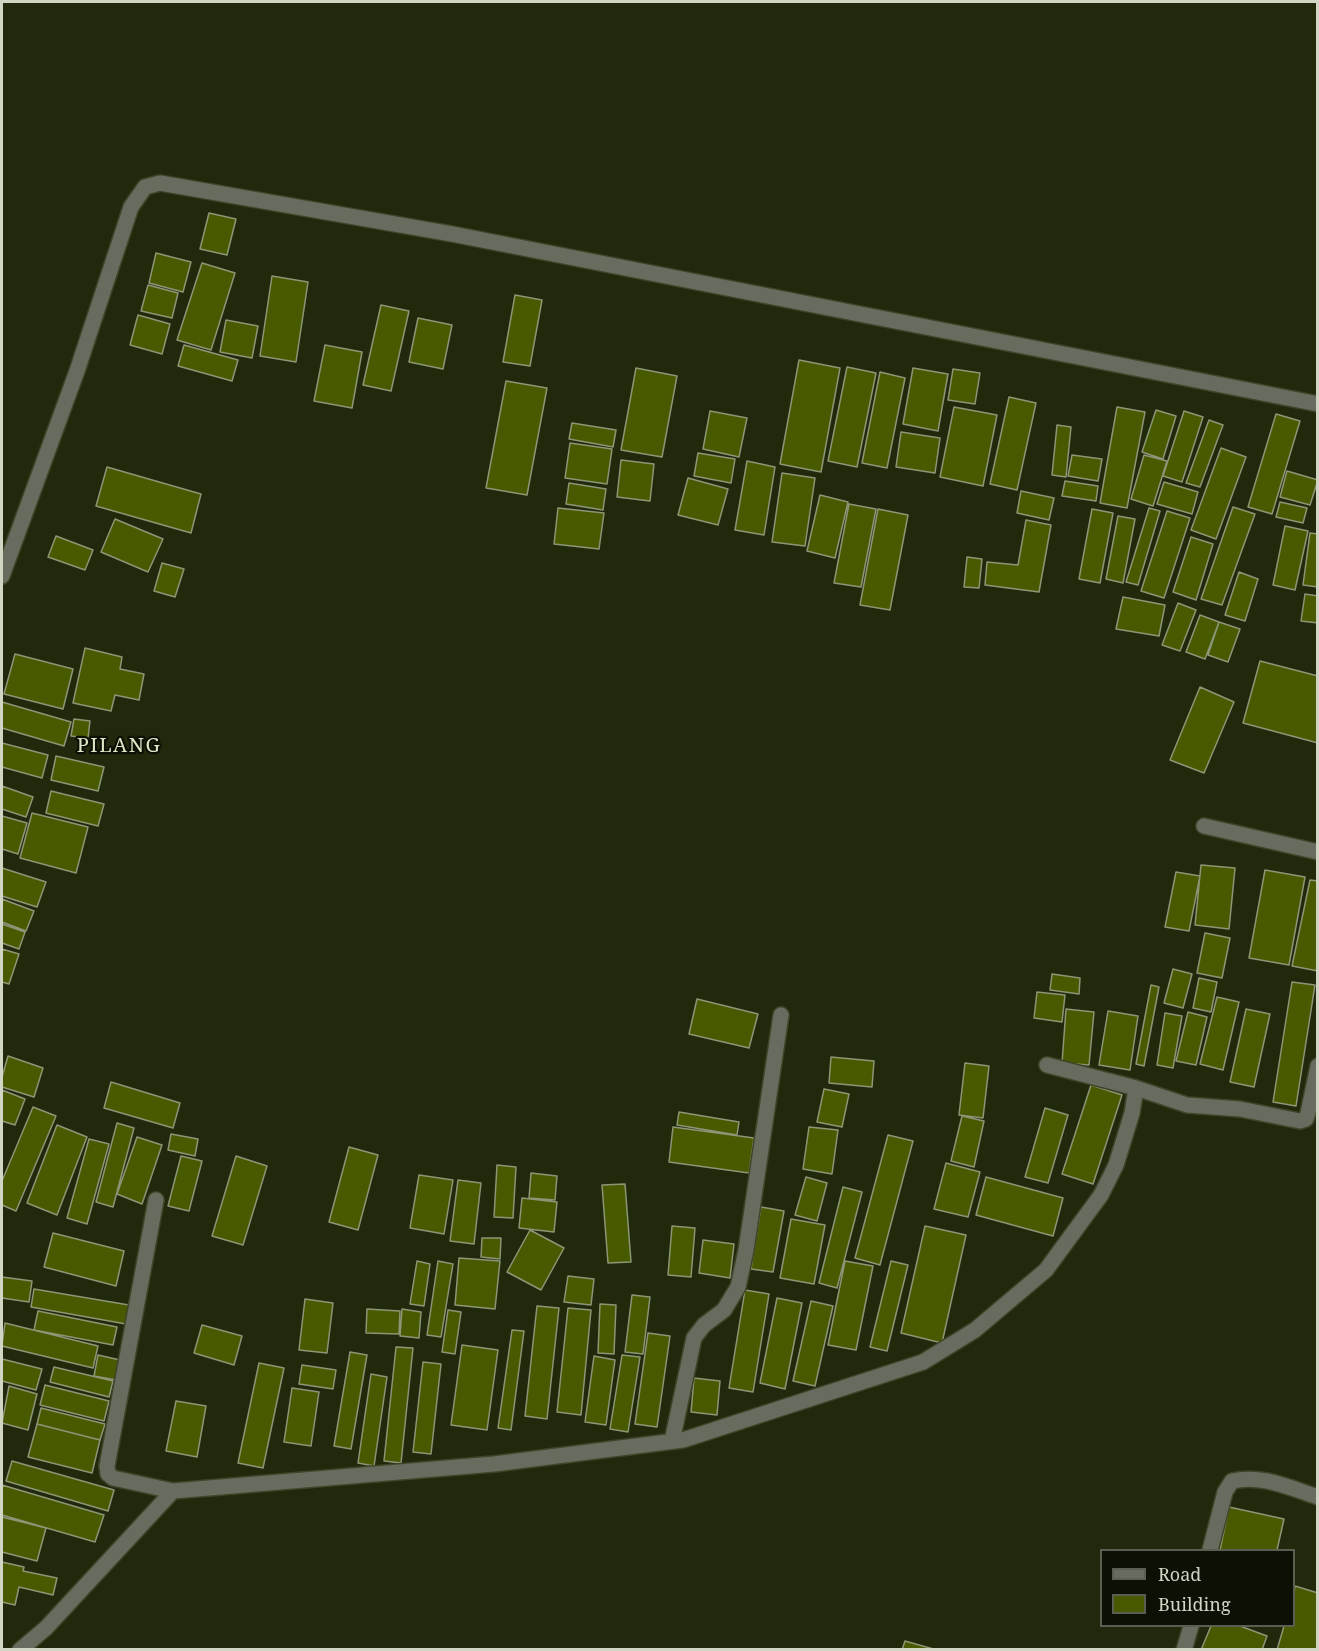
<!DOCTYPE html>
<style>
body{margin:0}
#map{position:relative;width:1319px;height:1651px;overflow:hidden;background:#21290c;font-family:"Noto Serif",serif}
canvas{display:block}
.frame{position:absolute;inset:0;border:3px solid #d0d5c4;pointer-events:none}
.legend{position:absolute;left:1100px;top:1549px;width:195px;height:78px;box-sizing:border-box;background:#0c1005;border:2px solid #5a5f51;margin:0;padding:8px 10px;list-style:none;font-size:18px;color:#d0d5c4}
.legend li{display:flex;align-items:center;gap:12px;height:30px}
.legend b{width:30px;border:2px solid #5a5f51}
</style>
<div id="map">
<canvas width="1319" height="1651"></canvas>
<div class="frame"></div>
<ul class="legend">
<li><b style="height:8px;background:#686c5e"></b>Road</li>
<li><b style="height:16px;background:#485a00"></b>Building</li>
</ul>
</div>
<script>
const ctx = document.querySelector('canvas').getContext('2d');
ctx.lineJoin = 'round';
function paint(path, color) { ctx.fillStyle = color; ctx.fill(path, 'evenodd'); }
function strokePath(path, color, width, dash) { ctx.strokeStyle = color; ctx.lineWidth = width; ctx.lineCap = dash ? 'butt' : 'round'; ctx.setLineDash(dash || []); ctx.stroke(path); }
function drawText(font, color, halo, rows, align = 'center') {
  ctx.font = font + ' "Noto Serif",serif'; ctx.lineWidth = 4.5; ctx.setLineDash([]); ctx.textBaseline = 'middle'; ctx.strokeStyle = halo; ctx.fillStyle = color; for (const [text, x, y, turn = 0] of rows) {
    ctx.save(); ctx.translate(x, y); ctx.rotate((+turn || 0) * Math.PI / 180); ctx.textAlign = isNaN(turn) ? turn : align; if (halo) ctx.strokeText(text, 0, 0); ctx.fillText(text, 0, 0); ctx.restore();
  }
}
const building = new Path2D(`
 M209,213L236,219L227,255L200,249Z
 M156,253L191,262L183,292L149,283Z
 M202,263L235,273L211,350L177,340Z
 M272,276L308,282L296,362L260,356Z
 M148,285L178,293L172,318L141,311Z
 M515,295L542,300L530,366L503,362Z
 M381,305L409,311L391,391L363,385Z
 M138,315L170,324L162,354L130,345Z
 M418,318L452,325L443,369L409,362Z
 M226,320L258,326L252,358L220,352Z
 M184,345L238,360L232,381L178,366Z
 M325,345L362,352L352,408L314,401Z
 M799,360L840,368L821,472L780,464Z
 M847,367L876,373L857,467L828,461Z
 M636,368L677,376L662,457L621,450Z
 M913,368L948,374L938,431L903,424Z
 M953,369L980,373L975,404L948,400Z
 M880,372L905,378L887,468L862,463Z
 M506,381L547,388L527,495L486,488Z
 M1009,397L1036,403L1017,490L990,484Z
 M954,407L997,415L983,486L940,477Z
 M1117,407L1145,412L1127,508L1100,503Z
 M1156,410L1176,416L1163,459L1142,452Z
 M710,411L747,418L739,457L703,449Z
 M1184,411L1203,417L1182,482L1163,476Z
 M1276,414L1300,421L1272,514L1248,507Z
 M1209,420L1223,425L1200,487L1186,483Z
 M572,423L616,430L613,447L569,439Z
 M1057,425L1071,427L1066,477L1052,475Z
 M901,432L940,438L935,473L896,467Z
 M570,443L612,449L607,484L565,478Z
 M1221,448L1246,457L1216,539L1191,530Z
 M698,453L735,459L731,483L694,476Z
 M1072,455L1102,459L1098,481L1068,476Z
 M1144,455L1167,461L1153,506L1131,499Z
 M621,460L654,464L650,501L617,497Z
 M747,461L775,467L764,535L735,530Z
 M107,467L201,494L191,533L96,506Z
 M1287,471L1318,480L1310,505L1280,497Z
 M782,473L815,478L805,546L772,542Z
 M688,478L728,489L718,525L678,515Z
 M1065,481L1098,486L1096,501L1062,496Z
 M1164,482L1198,492L1192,514L1157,504Z
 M569,483L606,489L603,510L566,504Z
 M1021,491L1054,498L1049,520L1017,513Z
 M820,495L848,502L835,558L807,551Z
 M1280,502L1307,508L1303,523L1276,517Z
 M849,504L876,509L861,587L834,583Z
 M1233,507L1255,514L1222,605L1201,599Z
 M558,508L604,513L599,549L554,544Z
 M1149,508L1160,511L1138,585L1126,582Z
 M878,509L908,515L890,610L860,605Z
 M1092,509L1113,513L1100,583L1079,579Z
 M1167,511L1190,518L1164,598L1141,591Z
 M1118,516L1135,519L1123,583L1106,579Z
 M115,519L163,539L148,572L101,552Z
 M1026,520L1051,525L1039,592L985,585L987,562L1018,565Z
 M1285,526L1308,531L1295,590L1273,585Z
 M1310,533L1318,534V587L1303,585Z
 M56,536L93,550L85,570L48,557Z
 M1191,537L1213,544L1196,600L1173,592Z
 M967,557L982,559L979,588L964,587Z
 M162,563L184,569L175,597L154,591Z
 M1239,572L1258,579L1245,621L1225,615Z
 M1305,594L1318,596V623L1301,621Z
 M1123,597L1165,605L1159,636L1116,629Z
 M1178,603L1196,610L1180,651L1162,645Z
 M1200,615L1219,622L1205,659L1186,652Z
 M1219,622L1240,629L1228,662L1208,655Z
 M85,648L122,657L120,669L144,674L139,700L115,695L111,711L73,703Z
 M15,654L73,669L63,709L4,694Z
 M1260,661L1318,676V743L1243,723Z
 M1200,687L1234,702L1204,773L1170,760Z
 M2,702L71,722L64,746L2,728Z
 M74,719L90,721L88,738L71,736Z
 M2,743L48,755L42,778L2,767Z
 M56,756L104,767L98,791L51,780Z
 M2,786L33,797L26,817L2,809Z
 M51,791L104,804L98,826L46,813Z
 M32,813L88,827L76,873L20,858Z
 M2,816L27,823L18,854L2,849Z
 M1201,865L1235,868L1229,929L1195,925Z
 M2,868L46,882L37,907L2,896Z
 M1265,870L1305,877L1289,965L1249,958Z
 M1176,872L1200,876L1189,931L1165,927Z
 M1310,880L1318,881V971L1292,966Z
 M2,899L34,911L26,931L2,922Z
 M2,924L25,932L19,949L2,943Z
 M1205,933L1230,938L1222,978L1197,973Z
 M2,949L19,954L9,984L2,982Z
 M1173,969L1192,974L1183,1008L1164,1003Z
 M1052,974L1080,978L1079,994L1050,990Z
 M1199,978L1217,982L1211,1012L1193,1008Z
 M1292,982L1315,985L1296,1106L1273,1102Z
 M1151,985L1159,987L1144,1066L1136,1064Z
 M1037,992L1065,995L1062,1022L1034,1018Z
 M1217,997L1239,1002L1223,1070L1200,1064Z
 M697,999L758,1014L749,1048L689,1034Z
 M1066,1009L1094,1012L1089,1065L1062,1063Z
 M1246,1009L1270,1014L1254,1087L1230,1082Z
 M1108,1011L1138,1016L1130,1070L1099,1065Z
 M1188,1012L1207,1017L1196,1065L1176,1061Z
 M1165,1013L1182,1016L1173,1068L1157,1065Z
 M8,1056L43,1068L34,1097L2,1087V1077Z
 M831,1057L874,1061L872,1087L829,1083Z
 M965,1063L989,1066L983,1118L959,1115Z
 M111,1082L180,1103L173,1128L104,1108Z
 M1091,1085L1122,1095L1093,1184L1062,1174Z
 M824,1089L849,1094L842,1127L817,1122Z
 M2,1090L25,1099L15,1125L2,1121Z
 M33,1107L56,1116L16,1211L2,1205V1181Z
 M1045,1108L1068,1115L1048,1183L1025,1177Z
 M679,1112L739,1122L737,1135L677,1125Z
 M962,1116L984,1121L974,1167L951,1161Z
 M117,1123L134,1128L113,1207L96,1202Z
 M57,1125L87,1137L57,1215L27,1203Z
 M673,1127L754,1138L749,1173L669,1162Z
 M809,1127L838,1130L832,1174L803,1169Z
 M171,1134L198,1139L195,1156L168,1150Z
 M888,1135L913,1141L880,1265L855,1258Z
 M137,1137L162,1145L142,1204L117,1194Z
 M89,1139L109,1144L87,1224L67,1218Z
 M349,1147L378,1155L358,1230L329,1222Z
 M181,1156L202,1161L189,1211L168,1206Z
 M236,1156L267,1166L243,1245L212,1236Z
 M946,1163L980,1172L968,1217L934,1209Z
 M497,1165L516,1167L513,1218L494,1217Z
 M531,1173L557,1176L555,1200L529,1198Z
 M419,1175L453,1180L444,1234L410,1228Z
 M806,1177L827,1183L817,1221L795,1215Z
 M986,1177L1063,1198L1053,1236L976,1215Z
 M458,1180L481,1183L474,1244L450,1241Z
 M625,1184L631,1262L608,1263L602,1185Z
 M843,1187L862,1192L837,1288L819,1283Z
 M522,1198L557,1202L554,1232L519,1228Z
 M761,1207L784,1211L773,1272L751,1269Z
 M791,1219L825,1225L814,1284L780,1278Z
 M672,1226L695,1228L691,1277L668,1275Z
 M925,1226L966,1235L942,1343L901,1333Z
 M530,1230L564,1248L541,1290L507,1272Z
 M53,1233L124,1251L116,1286L44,1267Z
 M482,1238H501L500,1259L481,1257Z
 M703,1240L734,1244L730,1278L699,1273Z
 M459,1258L500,1261L495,1309L455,1305Z
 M417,1261L430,1264L424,1306L410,1304Z
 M438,1261L453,1264L441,1337L427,1335Z
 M845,1261L873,1266L856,1350L828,1345Z
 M891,1261L908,1265L887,1351L870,1347Z
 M568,1276L594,1279L591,1305L564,1302Z
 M2,1277L32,1281L29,1302L2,1298Z
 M34,1289L129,1305L126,1324L31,1307Z
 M745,1290L769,1294L753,1392L729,1388Z
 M632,1295L650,1297L643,1354L625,1352Z
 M777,1298L802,1303L785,1389L760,1383Z
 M305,1299L333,1303L327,1353L299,1350Z
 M811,1301L833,1306L815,1386L793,1381Z
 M600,1304L616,1305L614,1354L598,1353Z
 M537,1306L559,1308L547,1419L525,1416Z
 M568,1308L591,1310L581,1415L557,1412Z
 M367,1309L400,1311L399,1334L366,1333Z
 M402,1309L421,1312L419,1338L400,1336Z
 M448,1310L461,1312L455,1354L442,1352Z
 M38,1311L117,1327L113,1345L34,1330Z
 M5,1323L98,1346L93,1368L2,1346Z
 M202,1325L242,1336L234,1365L194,1353Z
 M512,1330L524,1331L511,1430L498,1428Z
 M648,1333L670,1336L657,1427L635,1424Z
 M462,1345L498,1350L487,1430L451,1425Z
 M396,1347L413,1348L401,1463L384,1461Z
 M350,1352L367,1355L351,1449L334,1446Z
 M98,1355L120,1360L116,1380L94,1376Z
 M622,1355L640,1357L628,1432L610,1429Z
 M594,1356L615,1360L606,1425L585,1422Z
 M2,1359L42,1369L36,1390L2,1381Z
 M423,1362L441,1364L431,1454L413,1452Z
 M259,1363L284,1368L263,1468L238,1463Z
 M302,1365L336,1370L333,1389L299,1384Z
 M54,1367L113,1381L109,1397L50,1382Z
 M371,1374L387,1377L374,1466L358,1463Z
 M694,1378L720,1381L717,1415L691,1412Z
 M45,1385L109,1401L104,1421L40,1405Z
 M9,1386L37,1394L28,1430L2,1423Z
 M292,1388L319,1392L311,1446L284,1442Z
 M176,1401L206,1406L197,1457L166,1451Z
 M41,1408L105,1424L100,1440L37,1424Z
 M37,1424L100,1440L92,1473L28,1457Z
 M12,1461L114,1490L108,1511L6,1481Z
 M2,1485L104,1515L95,1542L2,1515Z
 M1229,1507L1284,1519L1277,1550H1220Z
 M2,1517L46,1528L37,1561L2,1552Z
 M2,1562L24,1567L23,1571L57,1578L53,1595L19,1587L15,1605L2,1602Z
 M1295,1586L1318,1593V1650H1277L1284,1626H1294V1593Z
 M1211,1626H1240L1267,1636L1262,1650H1201Z
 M905,1641L937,1650H902Z`);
paint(building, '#485a00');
strokePath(building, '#8c9676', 1.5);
const minor = new Path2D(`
 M2,576L77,371L131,207L145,187L160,183L452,234L1318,404
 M1204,826L1318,852
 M1136,1088L1187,1105L1240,1109L1300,1121L1306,1119L1308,1113L1318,1066
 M156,1200L107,1466L108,1474L113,1478L173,1491
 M672,1441L694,1338L704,1325L724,1310L738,1287L746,1250L781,1015
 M1210,1550L1225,1492L1232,1481C1261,1474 1290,1488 1318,1497
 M20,1650L46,1628L173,1491L494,1464L683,1440L923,1362L975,1330L1046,1270L1101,1195L1116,1165L1132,1113L1136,1088L1047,1065
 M1184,1650L1191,1626`);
strokePath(minor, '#3d4529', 18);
strokePath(minor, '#686c5e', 15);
ctx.letterSpacing = '1.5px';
drawText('20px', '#dce7c5', '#0c1005', [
 ["PILANG",119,746]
]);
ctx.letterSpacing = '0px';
</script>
